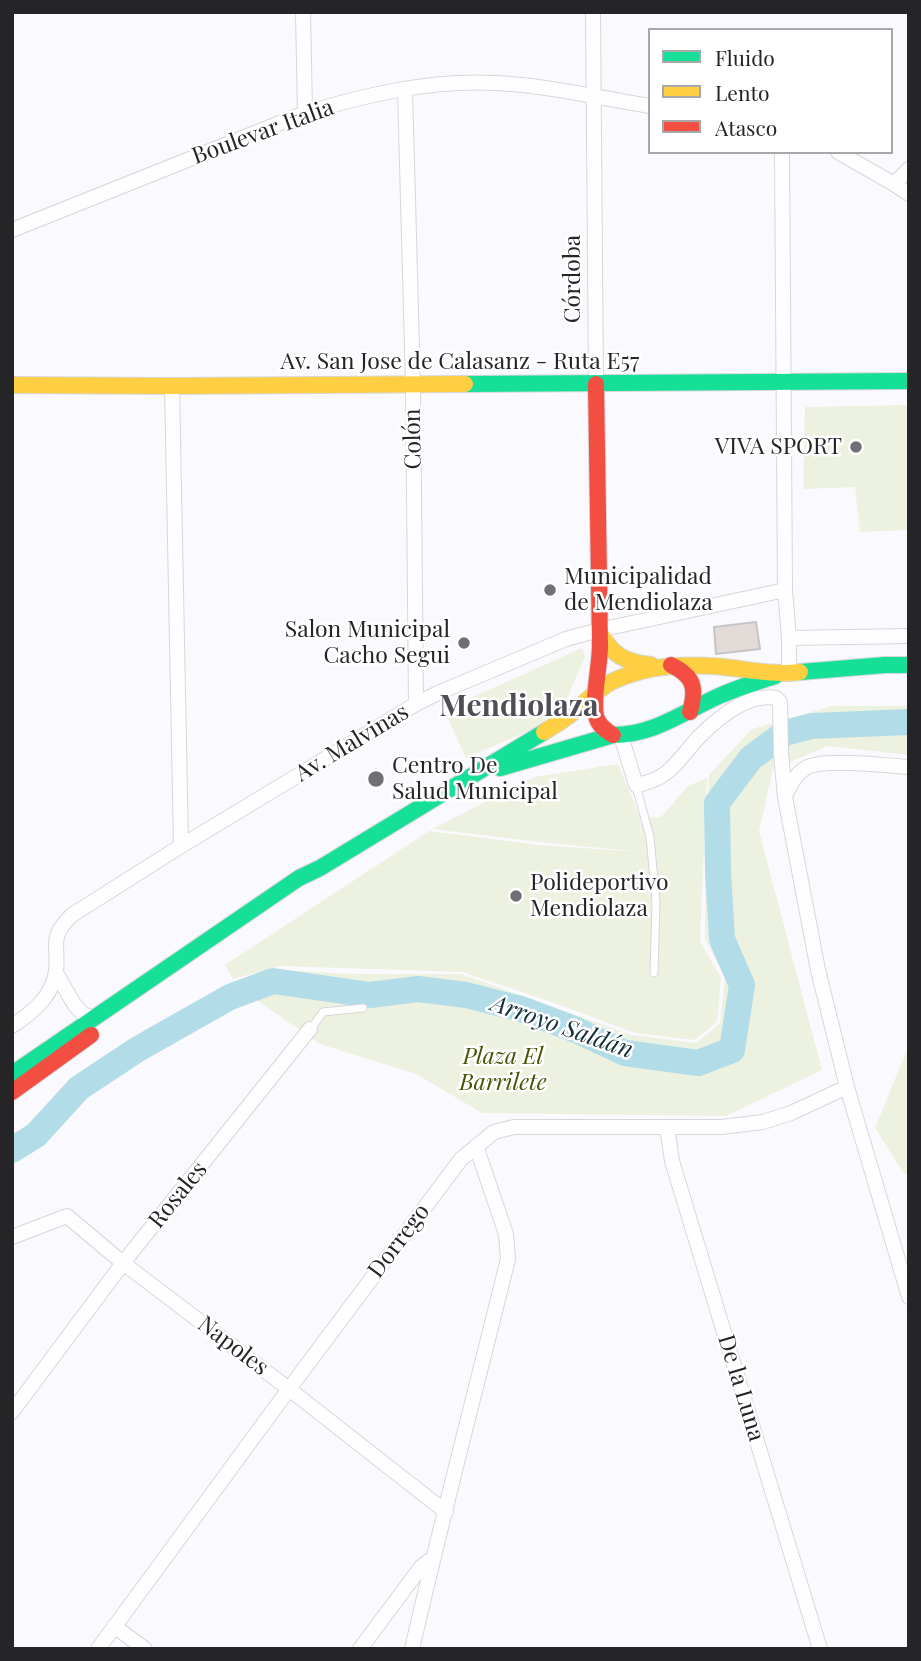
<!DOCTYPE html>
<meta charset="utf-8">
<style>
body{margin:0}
#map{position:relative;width:921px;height:1661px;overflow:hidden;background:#faf9fe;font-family:"Playfair Display",serif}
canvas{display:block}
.frame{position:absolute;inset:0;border:14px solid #252528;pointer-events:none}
.legend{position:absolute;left:648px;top:28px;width:245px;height:126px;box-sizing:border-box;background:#fff;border:2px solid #a8a8a9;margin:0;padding:9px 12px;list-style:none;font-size:21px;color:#252528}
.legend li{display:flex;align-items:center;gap:14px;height:35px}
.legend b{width:35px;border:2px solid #a8a8a9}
</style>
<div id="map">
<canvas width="921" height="1661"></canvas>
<div class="frame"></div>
<ul class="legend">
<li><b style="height:9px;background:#16e098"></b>Fluido</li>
<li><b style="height:9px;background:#ffcf43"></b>Lento</li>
<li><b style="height:9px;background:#f24e42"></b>Atasco</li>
</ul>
</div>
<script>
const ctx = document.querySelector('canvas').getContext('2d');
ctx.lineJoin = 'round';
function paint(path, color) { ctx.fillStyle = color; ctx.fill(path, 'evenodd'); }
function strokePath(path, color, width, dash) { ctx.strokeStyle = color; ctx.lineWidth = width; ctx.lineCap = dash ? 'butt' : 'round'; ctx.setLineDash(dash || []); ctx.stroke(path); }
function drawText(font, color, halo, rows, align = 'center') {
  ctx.font = font + ' "Playfair Display",serif'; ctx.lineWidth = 5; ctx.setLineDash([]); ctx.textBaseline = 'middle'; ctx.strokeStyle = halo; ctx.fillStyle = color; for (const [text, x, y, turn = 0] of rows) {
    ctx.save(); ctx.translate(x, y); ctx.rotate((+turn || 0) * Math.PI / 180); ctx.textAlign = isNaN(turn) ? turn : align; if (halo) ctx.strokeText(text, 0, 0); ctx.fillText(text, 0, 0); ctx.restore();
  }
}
paint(new Path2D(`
 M909,405V530L860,532L855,487L803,489L805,407Z
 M582,648L585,657L568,696L558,712L524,733L466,758L444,710Z
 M832,706H909V755L828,746L773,769L759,831L822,1070L726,1116L482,1113L416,1074L320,1044L232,983L281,970L350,974H461L632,1035L696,1043L720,1023L725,978L705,939V851L709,775L752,729Z
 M618,764L640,817L641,840V818L661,817L688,786L707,778L700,941L721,978L717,1022L695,1040L635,1033L549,1001L462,972L280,966L233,979L225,965L429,831L539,845L641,852L539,842L432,829L534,777Z
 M909,1045V1174H904L875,1128Z`), '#edf2e0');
strokePath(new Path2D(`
 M12,1150L36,1135L79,1088L138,1049L230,997L273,981L370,995L418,989L466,995L521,1009L576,1030L625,1053L698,1063L732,1050L742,985L722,939L718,872L717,803L751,758L785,733L812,726L909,722`), '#b1dce8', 26);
const building = new Path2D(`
 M756,622L760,649L716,654L714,627Z`);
paint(building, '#e3dbd7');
strokePath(building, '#c6c5c6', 2);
const lane = new Path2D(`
 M636,786L650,837L656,902L654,973
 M311,1029L323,1012L363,1008`);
const street = new Path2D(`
 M303,12L305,113
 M593,12L596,384
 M405,89L413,385L416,704
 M782,152L785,590L789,638V674
 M838,152L894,184L909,194
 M894,184L909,169
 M12,230L305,113C366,95 432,79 496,83C545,85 600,98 650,106
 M172,386L181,846
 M789,638L909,636
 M621,736L636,785C647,783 657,780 666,773C679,763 688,748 700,736C718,718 748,693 776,698L780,702L781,754L785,797L818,970L847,1087L909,1297
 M785,796C790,786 794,776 804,769C820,757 886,766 909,767
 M56,973L74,1004L83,1014L94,1018
 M12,1026C32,1013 53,996 56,971C59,944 48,938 72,915L181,846L416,704L438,693L566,639L599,630L785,590
 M667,1127L672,1161L820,1649
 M12,1237L67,1216L123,1263L289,1389L446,1512
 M12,1412L123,1263L310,1029
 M114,1626L145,1649
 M98,1649L289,1389L461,1159L494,1132L514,1127H721L763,1122L791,1113L847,1087
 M360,1649L421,1567L433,1558
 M412,1649C442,1518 476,1389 508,1259L506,1234L476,1146`);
const fast = new Path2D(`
 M465,384L909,381
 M800,672L885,665H909
 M500,768L613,735C654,735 683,712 719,696C737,688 756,682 775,676
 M12,1074L299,878L320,868L544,732`);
const slow = new Path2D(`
 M12,385L172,386L465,384
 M600,633C613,656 625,662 651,665
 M544,732C551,727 560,723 567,717C583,706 595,690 613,681C650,664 685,664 724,667C751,670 773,675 800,672`);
const jam = new Path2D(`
 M596,384C597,471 599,559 600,646C600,665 592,700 596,716C598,725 605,730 613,735
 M671,665C694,676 697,688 690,712
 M12,1092L91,1035`);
strokePath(lane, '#d7d7db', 9);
strokePath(street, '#d7d7db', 16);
strokePath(fast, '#d7d7db', 18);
strokePath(slow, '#d7d7db', 18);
strokePath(jam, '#d7d7db', 18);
strokePath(lane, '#fefeff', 7);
strokePath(street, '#fefeff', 14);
strokePath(fast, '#16e098', 16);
strokePath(slow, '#ffcf43', 16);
strokePath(jam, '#f24e42', 16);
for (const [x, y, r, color] of [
 [856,447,7,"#706f73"],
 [550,590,7,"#706f73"],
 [464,643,7,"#706f73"],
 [376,779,9,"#706f73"],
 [516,896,7,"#706f73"]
]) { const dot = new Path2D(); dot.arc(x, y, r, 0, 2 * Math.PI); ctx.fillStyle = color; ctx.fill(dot); strokePath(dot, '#fff', 2.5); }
drawText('23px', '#252528', '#fff', [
 ["Boulevar Italia",263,132,-20],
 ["Córdoba",573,279,-90],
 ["Av. San Jose de Calasanz - Ruta E57",460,362],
 ["Colón",413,439,-91],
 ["Av. Malvinas",352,743,-31],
 ["Rosales",178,1195,-51],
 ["Dorrego",399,1241,-53],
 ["Napoles",233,1346,37],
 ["De la Luna",741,1388,73]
]);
drawText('23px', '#252528', '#fff', [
 ["VIVA SPORT",842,447,"right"],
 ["Municipalidad",564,577],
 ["de Mendiolaza",564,603],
 ["Salon Municipal",450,630,"right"],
 ["Cacho Segui",450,656,"right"],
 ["Centro De",392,766],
 ["Salud Municipal",392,792],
 ["Polideportivo",530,883],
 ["Mendiolaza",530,909]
], 'left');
drawText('italic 23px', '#475305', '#fff', [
 ["Plaza El",503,1057],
 ["Barrilete",503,1083]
]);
drawText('italic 24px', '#103036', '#fff', [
 ["Arroyo Saldán",562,1027,19]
]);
drawText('bold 30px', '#4f4e55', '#fff', [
 ["Mendiolaza",519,707]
]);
</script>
